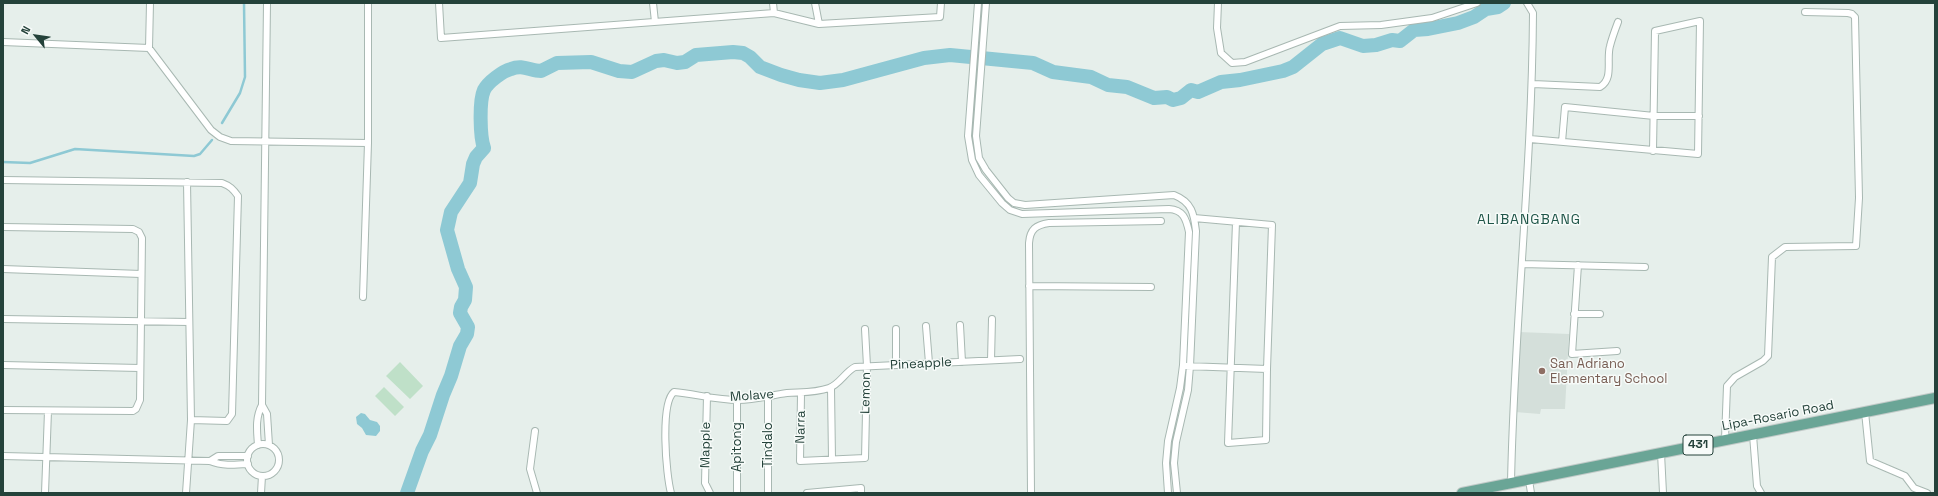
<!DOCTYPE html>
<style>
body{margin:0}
#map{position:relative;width:1938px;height:496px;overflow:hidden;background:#e6efeb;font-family:"Space Grotesk",sans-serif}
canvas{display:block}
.frame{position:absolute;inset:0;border:4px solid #24423a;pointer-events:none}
.north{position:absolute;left:16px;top:16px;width:40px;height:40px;-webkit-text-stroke:3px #f7fbf9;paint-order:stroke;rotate:299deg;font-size:11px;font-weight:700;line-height:16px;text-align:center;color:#24423a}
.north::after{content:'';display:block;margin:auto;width:14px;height:18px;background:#24423a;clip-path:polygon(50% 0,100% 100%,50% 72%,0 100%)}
</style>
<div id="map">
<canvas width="1938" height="496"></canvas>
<div class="frame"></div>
<div class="north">N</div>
</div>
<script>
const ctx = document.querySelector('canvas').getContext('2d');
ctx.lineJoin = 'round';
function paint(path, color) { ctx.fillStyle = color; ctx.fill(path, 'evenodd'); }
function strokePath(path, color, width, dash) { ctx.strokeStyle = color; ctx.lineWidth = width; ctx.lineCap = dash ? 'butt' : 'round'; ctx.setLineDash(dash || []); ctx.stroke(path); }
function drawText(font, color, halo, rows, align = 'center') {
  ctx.font = font + ' "Space Grotesk",sans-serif'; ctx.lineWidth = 3; ctx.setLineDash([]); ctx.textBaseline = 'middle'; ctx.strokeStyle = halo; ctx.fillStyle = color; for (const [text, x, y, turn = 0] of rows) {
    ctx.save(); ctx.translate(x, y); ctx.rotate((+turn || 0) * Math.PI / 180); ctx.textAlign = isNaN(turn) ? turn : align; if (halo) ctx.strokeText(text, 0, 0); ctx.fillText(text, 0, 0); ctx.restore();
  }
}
paint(new Path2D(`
 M1519,332L1569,334L1565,409H1541L1540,414L1515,412Z`), '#d4dfda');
paint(new Path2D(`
 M400,362L423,386L410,399L386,376Z
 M384,387L404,407L395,416L375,396Z`), '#bfe0c8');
paint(new Path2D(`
 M361,413L365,414L370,420L377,422L380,426V431L376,436L366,435L362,428L357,424L356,417Z`), '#8ec9d4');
strokePath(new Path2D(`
 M222,123L240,93L245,77L244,3
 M3,162L30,163L75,149L194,156L200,154L212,140`), '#8ec9d4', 2.5);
strokePath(new Path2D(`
 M407,493L422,451L430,435L443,395L451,376L460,346L467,334L468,327L460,313L461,307L465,300L466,287L458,269L447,230L451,212L470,183L473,164L476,157L484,148C480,137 479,101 484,90C488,82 503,71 511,69C523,64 530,71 541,71L557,63L591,62L619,71L632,72L656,61L664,60L677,63L685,62L696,55L733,52L743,53L750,57L760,67L781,75L799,80L820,83L843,80L924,58L950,55L1033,63L1053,72L1091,77L1108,85L1127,87L1154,98L1167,97L1173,100L1181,98L1191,90L1198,92L1221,82L1240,80L1283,71L1293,67L1322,44L1340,38L1363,46L1376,45L1392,40L1400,41L1414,30L1428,29L1458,23L1474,17L1486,9L1498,7L1504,3`), '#8ec9d4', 14);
const street = new Path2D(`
 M150,3L149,48L211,130L220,137L231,141L368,143
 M439,3L441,38L774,13L819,24L940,17L941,3
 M653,3L655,22
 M773,3L774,13
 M815,3L819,24
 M978,3L968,136L972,160L979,175L1002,203L1010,210L1022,214L1169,209C1183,210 1186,218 1189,232L1183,365L1180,388L1168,441L1166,463L1168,493
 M986,3L976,136L979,158L986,170L1008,198L1014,203L1025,205L1174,195C1192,202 1194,214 1196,231L1190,366L1188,390L1176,442L1174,463L1177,493
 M1218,3L1217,28L1221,53L1232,63L1245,62L1340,26L1381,25L1432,18L1477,3
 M3,42L149,48
 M1533,84L1600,87C1614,79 1606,60 1610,46C1612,38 1615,30 1618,22
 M1530,139L1698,154L1700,21L1655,31L1653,151
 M1562,142L1565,107L1654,116H1699
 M3,180L222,183C230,186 233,189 238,196L232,414L227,421L191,420
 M1236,222L1228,443L1266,440L1267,369
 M3,227L133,229L139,232L142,238L140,400L136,409L133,411L3,410
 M1522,264L1645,267
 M1578,265L1572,354L1617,351
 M3,269L141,274
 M1029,286L1151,287
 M363,297L368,143V3
 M1574,314H1600
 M3,319L189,322
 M960,325L962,362
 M926,326L929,363
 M896,329V365
 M991,360L992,319
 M3,365L140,368
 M1186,366L1267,369L1272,225L1194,218
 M831,388L832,459
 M801,394L800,461L865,458L867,366L865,329
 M707,396L705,483L710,493
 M768,397V493
 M737,400V493
 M262,405L267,414L269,445
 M1865,412L1870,461L1905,476L1914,488L1927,493
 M535,431L530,469L537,493
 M1753,435L1757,486L1761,493
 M1725,439L1727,386L1735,377L1763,361L1768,356L1772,257L1785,247L1856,246L1859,198L1855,17L1852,14L1848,13L1805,12
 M247 460a16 16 0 1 1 32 0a16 16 0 1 1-32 0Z
 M258,445C257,431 255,418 262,405L267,3
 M1661,453L1663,493
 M3,456L210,461C222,466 234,465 248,464
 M210,461L218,456H248
 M1529,480L1531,493
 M1511,483C1514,326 1532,170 1533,13L1527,3
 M45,493L48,411
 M186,493L191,420L187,182
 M261,493L262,476
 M671,493C666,475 660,403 674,392C695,394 717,400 738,400C755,400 771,395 787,393C801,392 815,393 829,388C840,384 845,372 855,367L1020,359
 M807,493L861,488V493
 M1031,493L1029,243C1030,229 1036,225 1049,223L1161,221`);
const primary = new Path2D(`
 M1462,493L1935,398`);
strokePath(street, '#a8b8b2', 8);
strokePath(primary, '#c2cac8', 12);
strokePath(street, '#fff', 6);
strokePath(primary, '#6aa596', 10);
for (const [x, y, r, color] of [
 [1542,371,4,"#8d6e63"]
]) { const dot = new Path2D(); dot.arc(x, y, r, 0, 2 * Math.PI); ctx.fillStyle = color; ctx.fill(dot); strokePath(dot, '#f7fbf9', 1.5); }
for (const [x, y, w] of [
 [1698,445,30]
]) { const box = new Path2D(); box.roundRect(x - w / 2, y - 10, w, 20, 3); ctx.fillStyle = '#f7fbf9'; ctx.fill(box); strokePath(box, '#24423a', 1); }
drawText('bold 12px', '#24423a', null, [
 ["431",1698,445]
]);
drawText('13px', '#24423a', '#f7fbf9', [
 ["Pineapple",921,364,-3],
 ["Lemon",866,393,-89],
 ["Molave",752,396,-4],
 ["Lipa-Rosario Road",1778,416,-11],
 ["Narra",801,427,-89],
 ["Mapple",706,445,-89],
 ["Tindalo",768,445,-90],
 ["Apitong",737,447,-90]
]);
drawText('13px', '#785e54', '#f7fbf9', [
 ["San Adriano",1550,364],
 ["Elementary School",1550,379]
], 'left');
ctx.letterSpacing = '1px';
drawText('14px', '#1f5548', '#f7fbf9', [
 ["ALIBANGBANG",1529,220]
]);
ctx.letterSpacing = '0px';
</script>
